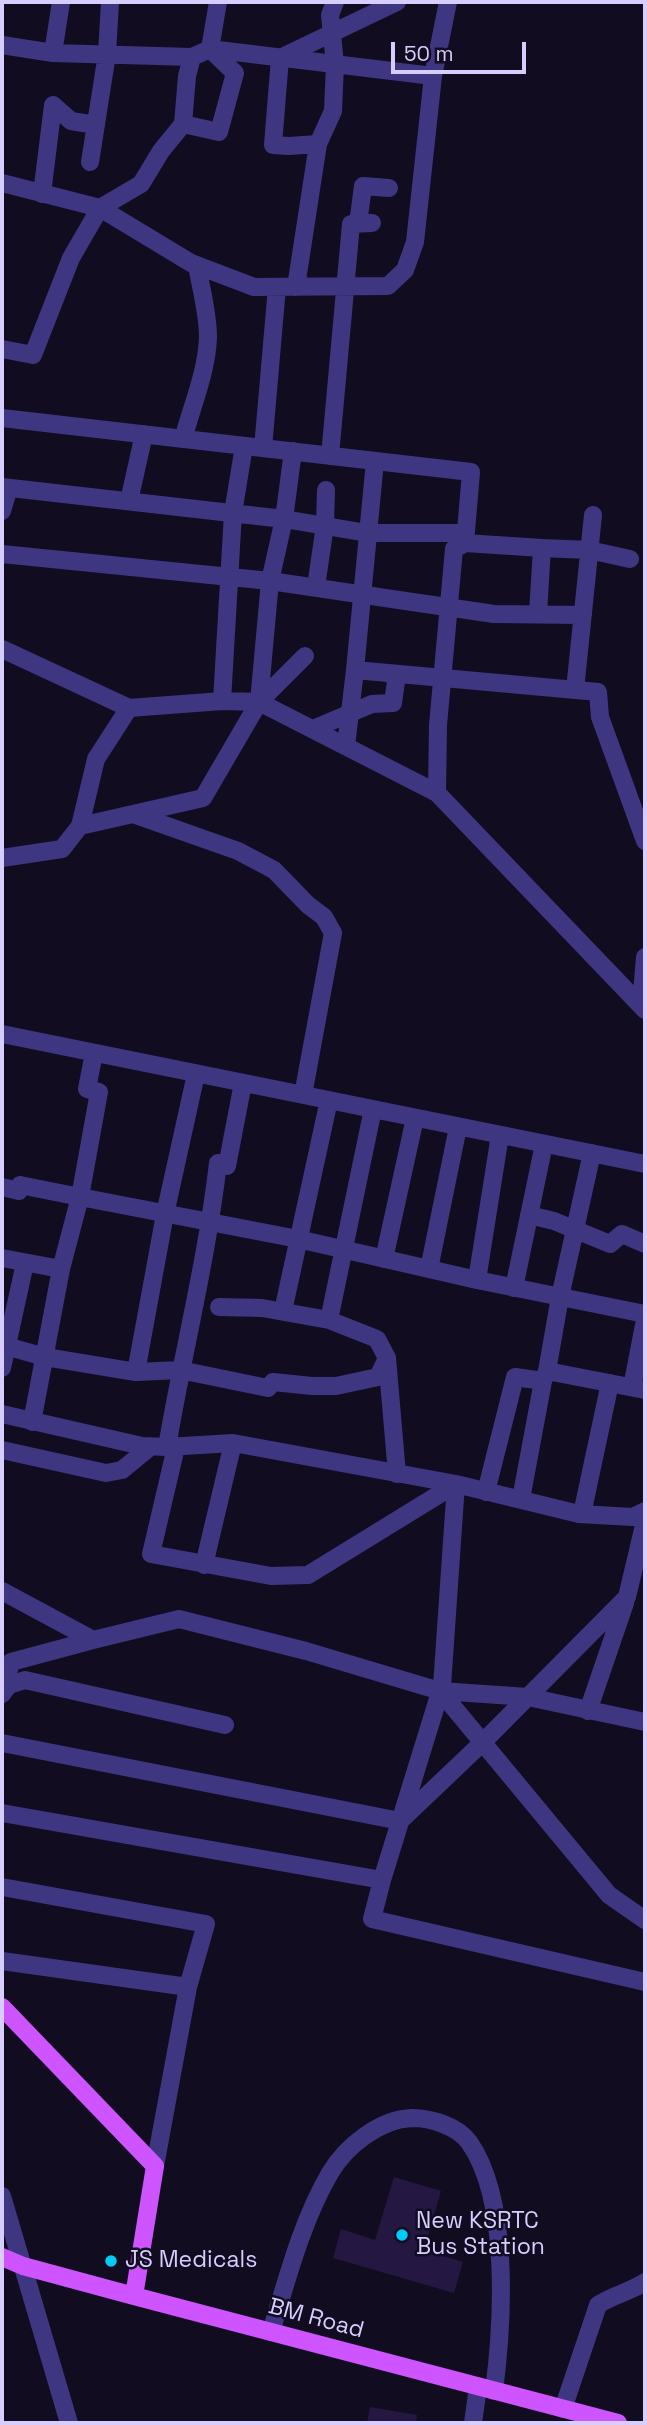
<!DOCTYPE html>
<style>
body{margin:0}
#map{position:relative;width:647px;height:2425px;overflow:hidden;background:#120c21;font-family:"Space Grotesk",sans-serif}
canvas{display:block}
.frame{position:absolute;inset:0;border:4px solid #d7cdff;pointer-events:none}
.scale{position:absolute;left:391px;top:42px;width:135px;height:32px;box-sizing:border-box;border:4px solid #d7cdff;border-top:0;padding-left:9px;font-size:21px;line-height:24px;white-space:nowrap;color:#d7cdff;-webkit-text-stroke:5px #120c21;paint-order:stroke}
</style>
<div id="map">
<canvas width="647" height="2425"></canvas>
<div class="frame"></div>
<div class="scale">50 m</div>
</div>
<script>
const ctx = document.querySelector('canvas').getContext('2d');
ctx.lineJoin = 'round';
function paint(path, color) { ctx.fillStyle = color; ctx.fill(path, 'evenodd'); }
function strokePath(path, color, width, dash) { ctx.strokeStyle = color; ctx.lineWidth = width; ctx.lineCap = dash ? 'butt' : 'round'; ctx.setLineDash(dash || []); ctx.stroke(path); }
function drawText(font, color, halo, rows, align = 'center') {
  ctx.font = font + ' "Space Grotesk",sans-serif'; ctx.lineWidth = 5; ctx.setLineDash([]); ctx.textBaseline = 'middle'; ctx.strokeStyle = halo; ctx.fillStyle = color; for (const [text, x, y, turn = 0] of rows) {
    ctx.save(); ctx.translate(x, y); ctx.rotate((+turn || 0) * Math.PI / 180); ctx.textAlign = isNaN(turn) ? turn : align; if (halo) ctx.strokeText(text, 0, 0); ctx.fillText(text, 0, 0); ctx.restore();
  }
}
paint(new Path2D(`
 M394,2177L441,2191L424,2250L463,2262L454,2293L333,2258L341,2229L375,2240Z
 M370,2407L417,2415L416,2423H367Z`), '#241843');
strokePath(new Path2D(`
 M61,2L53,53L192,57
 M2,45L53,53
 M183,124L219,132L235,73L210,49L218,2
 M318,144L289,146L273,145L280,58L397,2
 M90,162L107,54L110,2
 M2,183L100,208L191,263L254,287L388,286L405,270L415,242L433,76L448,2
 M42,194L53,105L71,121L96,125
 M358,224L363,186L389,188
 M296,287L318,144L333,111L335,64L330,15L335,2
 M2,349L33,355L71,258L100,208L141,184L161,151L183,124L187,76L192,57L210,49L433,76
 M2,418L471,472L465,543L542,548L538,613
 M183,439C192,406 207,371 208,337C208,313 201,289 197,265
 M263,448L277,287
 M330,456L351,224L372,223
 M2,487L284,519L367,533H457L465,543L454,549L438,725L437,793
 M129,501L144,434
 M2,511L9,488
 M542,548L589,550L630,559
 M2,554L270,581L494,614L583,615
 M316,587L325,525L326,490
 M2,649L129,708L222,701L259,702L437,793L645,1010
 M355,670L375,461
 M575,690L593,515
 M222,701L233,513L244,446
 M259,702L270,581L284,519L293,451
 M313,729L372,704L393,703L397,674
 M346,746L355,670L598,692L600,717L645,841
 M133,814L203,798L259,702L305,656
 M80,826L133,814L238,851L274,870L308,905L324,917L333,933L303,1095
 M2,858L62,849L80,826L96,759L129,708
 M641,1006L645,957
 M2,1034L645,1164
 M2,1187L19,1191L20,1185L80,1197L99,1092L87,1089L94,1053
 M529,1215L554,1221L610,1244L622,1234L645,1244
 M2,1258L61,1269L80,1197L298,1239L477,1280L645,1314
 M384,1259L415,1118
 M429,1269L458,1127
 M477,1280L500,1135
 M514,1288L544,1144
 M283,1311L329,1100
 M329,1320L373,1109
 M2,1345L45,1357L136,1372L180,1370L268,1388L273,1382L312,1386H336L378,1377L387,1358L377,1339L329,1320L262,1308L219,1307
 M387,1358L397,1474
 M2,1368L25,1263
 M547,1371L560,1297L592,1153
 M136,1372L165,1214L196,1074
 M632,1387L645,1320
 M2,1414L142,1446L167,1447L233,1443L456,1484L579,1514L633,1517L645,1511
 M32,1422L61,1269
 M167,1447C183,1352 207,1259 218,1163L227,1166L243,1083
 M176,1447L151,1554L271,1576L308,1575L456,1484
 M2,1450L106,1473L122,1470L150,1447
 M486,1492L515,1377L543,1381L547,1371L645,1390
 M521,1499L543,1381
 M582,1514L610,1383
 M204,1565L233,1443
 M2,1591L93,1640L179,1619L306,1651L440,1691L528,1697L645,1722
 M440,1691L609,1895L645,1920
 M2,1694L9,1685L25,1680L225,1725
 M2,1694L11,1662L93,1640
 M588,1711L625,1603
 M2,1743L400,1821L483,1742L627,1597L645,1521
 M2,1813L382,1880L372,1919L645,1982
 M382,1880L442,1686L456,1484
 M2,1887L206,1924L188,1987
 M2,1961L188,1987L155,2166
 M2,2196L69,2423
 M271,2332C287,2279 302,2221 330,2173C346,2146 380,2119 412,2118C431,2118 457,2126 469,2142C510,2200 503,2322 494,2391
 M563,2409L598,2305C613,2295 630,2292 645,2282
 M473,2423L478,2387`), '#3f3682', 18);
strokePath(new Path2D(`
 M2,2007L155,2166L134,2296
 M2,2257L23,2266L134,2296L618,2423`), '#cd54ff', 18);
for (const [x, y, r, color] of [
 [402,2235,7,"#00caf8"],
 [111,2261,7,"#00caf8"]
]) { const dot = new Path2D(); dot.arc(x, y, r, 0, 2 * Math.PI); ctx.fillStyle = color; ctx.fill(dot); strokePath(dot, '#120c21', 2.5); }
drawText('23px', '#d7cdff', '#120c21', [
 ["New KSRTC",416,2222],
 ["Bus Station",416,2248],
 ["JS Medicals",125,2261]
], 'left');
drawText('23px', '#d7cdff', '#120c21', [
 ["BM Road",316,2319,15]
]);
</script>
